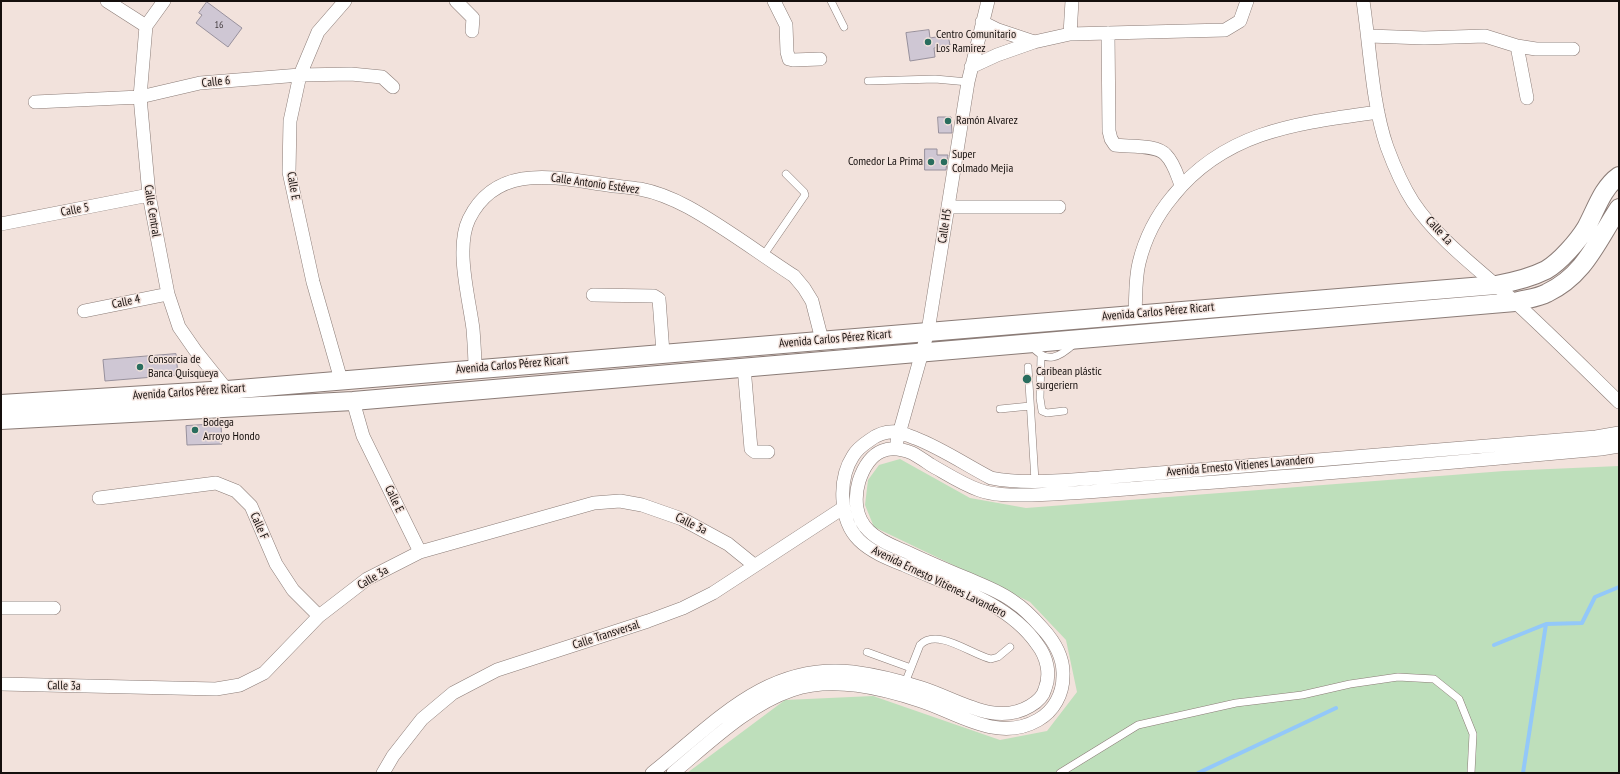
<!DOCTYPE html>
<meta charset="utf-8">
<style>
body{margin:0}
#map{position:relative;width:1620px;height:774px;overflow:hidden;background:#f2e2dc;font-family:"PT Sans Narrow",sans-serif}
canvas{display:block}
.frame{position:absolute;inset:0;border:2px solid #150f0d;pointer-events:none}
</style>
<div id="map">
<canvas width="1620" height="774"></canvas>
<div class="frame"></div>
</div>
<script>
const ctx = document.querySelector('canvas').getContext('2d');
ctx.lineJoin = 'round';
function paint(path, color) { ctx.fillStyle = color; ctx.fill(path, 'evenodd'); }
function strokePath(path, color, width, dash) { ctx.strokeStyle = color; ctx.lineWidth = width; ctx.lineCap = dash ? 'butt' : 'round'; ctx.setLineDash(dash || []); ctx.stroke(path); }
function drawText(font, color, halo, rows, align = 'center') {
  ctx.font = font + ' "PT Sans Narrow",sans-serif'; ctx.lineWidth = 3; ctx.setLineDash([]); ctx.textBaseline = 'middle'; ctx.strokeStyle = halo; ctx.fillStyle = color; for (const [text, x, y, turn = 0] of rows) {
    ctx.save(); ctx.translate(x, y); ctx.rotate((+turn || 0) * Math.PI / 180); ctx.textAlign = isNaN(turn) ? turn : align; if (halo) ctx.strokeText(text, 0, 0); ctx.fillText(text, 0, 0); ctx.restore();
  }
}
paint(new Path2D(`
 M900,459L970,498L1026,508L1504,471L1619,466V773H687L785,700L873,696L1000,740L1047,731L1077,692L1066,640L1030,602L874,527L865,505L868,480L879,465Z`), '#bedfbb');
strokePath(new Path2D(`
 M1494,645L1546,624
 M1198,773L1336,708
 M1523,773L1546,624L1582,623L1595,597L1619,587`), '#93c8f9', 4);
const building = new Path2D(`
 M207,2L242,28L228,47L196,23L202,15L199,13Z
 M929,30L930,38L948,35L950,45L934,48L935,57L910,61L906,33Z
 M938,117H951L952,133H939Z
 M925,149H937V155H948L946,170H925Z
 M176,354L178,375L105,381L103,360Z
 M221,424L222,444L187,445L186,426Z`);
paint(building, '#cfc7d4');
strokePath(building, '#97909c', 1);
const service = new Path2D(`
 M831,1L844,27
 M868,81L935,79L968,82
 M763,256L805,195L804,192L786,174
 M1031,345C1046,365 1059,358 1075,343
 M1041,356L1040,398L1042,411L1047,413L1064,411
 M1028,367L1035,481
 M1000,409L1030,406
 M867,652L911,668
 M905,683L920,645C937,627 972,655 991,659L998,657L1010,647
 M1060,773L1138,725L1236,703L1302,695L1350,684L1398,677L1434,679L1459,699L1473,734L1471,773`);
const minor = new Path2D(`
 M107,1L146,26
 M164,1L146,26L140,97L149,195L168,294L179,327L195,350L227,390L228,396
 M456,1L473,18L472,31
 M774,1L786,25L787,52L789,59L793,60L820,59
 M1363,1C1370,47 1372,104 1387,147C1394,166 1402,185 1413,202C1439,241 1480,270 1514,301C1550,334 1584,368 1619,402
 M982,22L998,30L1034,42
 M1108,33L1109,131L1111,139L1115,145C1128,147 1157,144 1166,155C1174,163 1177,175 1181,185
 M1070,34L1072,1
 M1369,36L1424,38L1485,36L1517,46L1536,49H1573
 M1517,46L1527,98
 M971,67L997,55L1034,42L1070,34L1225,30L1240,21L1247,1
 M35,102L140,97L200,83L300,75L351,74L382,77L393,87
 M948,207H1059
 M1,224L149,195
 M593,295L654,296L659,299L663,353
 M84,311L168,294
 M1135,314C1136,297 1135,279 1139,263C1145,238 1157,215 1173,196C1226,130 1300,123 1378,112
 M744,367L751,449L755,452H768
 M475,369C475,355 474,342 473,329C469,298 455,248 469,219C496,164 553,177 601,184C613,186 627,187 640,189C656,192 673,199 688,207C723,226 760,254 794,276L804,288L812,301L822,340
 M341,380L313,282L289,172L290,121L300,75L318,32L345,1
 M353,401L363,436L420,552
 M897,441L928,331L968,82L988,1
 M99,498L216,483L236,491L251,506L276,564L293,590L319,616
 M1,608H54
 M1,684L216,689L240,685L264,673L319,616L367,579L420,552L594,503L620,501L642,505L682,519L728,544L754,565
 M383,773L393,756L422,719L453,693L497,670L648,621L683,608L713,593L843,508
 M652,773C714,724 766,662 853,672C876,675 900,681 922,688C957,699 995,727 1030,706C1037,702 1043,697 1045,689C1051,674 1047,657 1037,644C1008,602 950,586 904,565C889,559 871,552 859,540C839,520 838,479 853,456C857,449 864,444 870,440C878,434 887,431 897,432C903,433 909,436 915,438C941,448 966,465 991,478C1026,485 1064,480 1099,478L1596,437L1619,433
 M673,773C708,744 749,704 792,690C833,676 881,688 921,701C958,713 998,743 1038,720C1054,711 1063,694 1063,676C1064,658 1054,641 1042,628C1034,619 1025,609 1014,602C1000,591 982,585 966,578C947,570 928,562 909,553C896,547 880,542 869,531C855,518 854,498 859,481C863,469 870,456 882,451C891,447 902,449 912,453C918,456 925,461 931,465C947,474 962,484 979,490C996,496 1014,495 1032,495C1089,493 1145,487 1202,483C1335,473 1468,461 1601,449L1619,446`);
const secondary = new Path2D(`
 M1,404L227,390L1496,285C1513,282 1530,278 1546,270C1560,262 1578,241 1586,228C1596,210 1602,188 1619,176
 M1,420L353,401L1515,302C1525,299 1538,298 1547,293C1585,275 1597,241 1619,208`);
strokePath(service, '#8b7c77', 8);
strokePath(minor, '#8b7c77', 14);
strokePath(secondary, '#8b7c77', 20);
strokePath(service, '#fff', 7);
strokePath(minor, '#fff', 13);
strokePath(secondary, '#fff', 18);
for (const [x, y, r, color] of [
 [928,42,4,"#296d5e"],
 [948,121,4,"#296d5e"],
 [931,162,4,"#296d5e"],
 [944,162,4,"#296d5e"],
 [140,367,4,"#296d5e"],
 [1027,379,5,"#296d5e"],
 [195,430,4,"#296d5e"]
]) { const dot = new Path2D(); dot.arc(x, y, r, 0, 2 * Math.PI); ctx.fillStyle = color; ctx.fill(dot); strokePath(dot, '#f2e2dc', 1.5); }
drawText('10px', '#443d3f', null, [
 ["16",219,25]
]);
drawText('12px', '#150f0d', '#f2e2dc', [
 ["Centro Comunitario",936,35],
 ["Los Ramirez",936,49],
 ["Ramón Alvarez",956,121],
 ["Super",952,155],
 ["Colmado Mejia",952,169],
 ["Comedor La Prima",923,162,"right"],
 ["Consorcia de",148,360],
 ["Banca Quisqueya",148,374],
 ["Caribean plástic",1036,372],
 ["surgeriern",1036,386],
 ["Bodega",203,423],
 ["Arroyo Hondo",203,437]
], 'left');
drawText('12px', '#150f0d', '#f2e2dc', [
 ["Calle 6",216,82,-6],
 ["Calle Antonio Estévez",595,184,8],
 ["Calle E",293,186,80],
 ["Calle 5",75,210,-11],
 ["Calle Central",152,211,81],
 ["Calle H5",945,226,-81],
 ["Calle 1a",1439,231,47],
 ["Calle 4",126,302,-12],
 ["Avenida Carlos Pérez Ricart",1158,312,-5],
 ["Avenida Carlos Pérez Ricart",835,339,-5],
 ["Avenida Carlos Pérez Ricart",512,365,-5],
 ["Avenida Carlos Pérez Ricart",189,392,-4],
 ["Avenida Ernesto Vitienes Lavandero",1240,466,-5],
 ["Calle E",394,499,64],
 ["Calle 3a",691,524,26],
 ["Calle F",259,526,66],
 ["Calle 3a",373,578,-31],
 ["Avenida Ernesto Vitienes Lavandero",939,582,26],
 ["Calle Transversal",606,635,-18],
 ["Calle 3a",64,686,1]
]);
</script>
